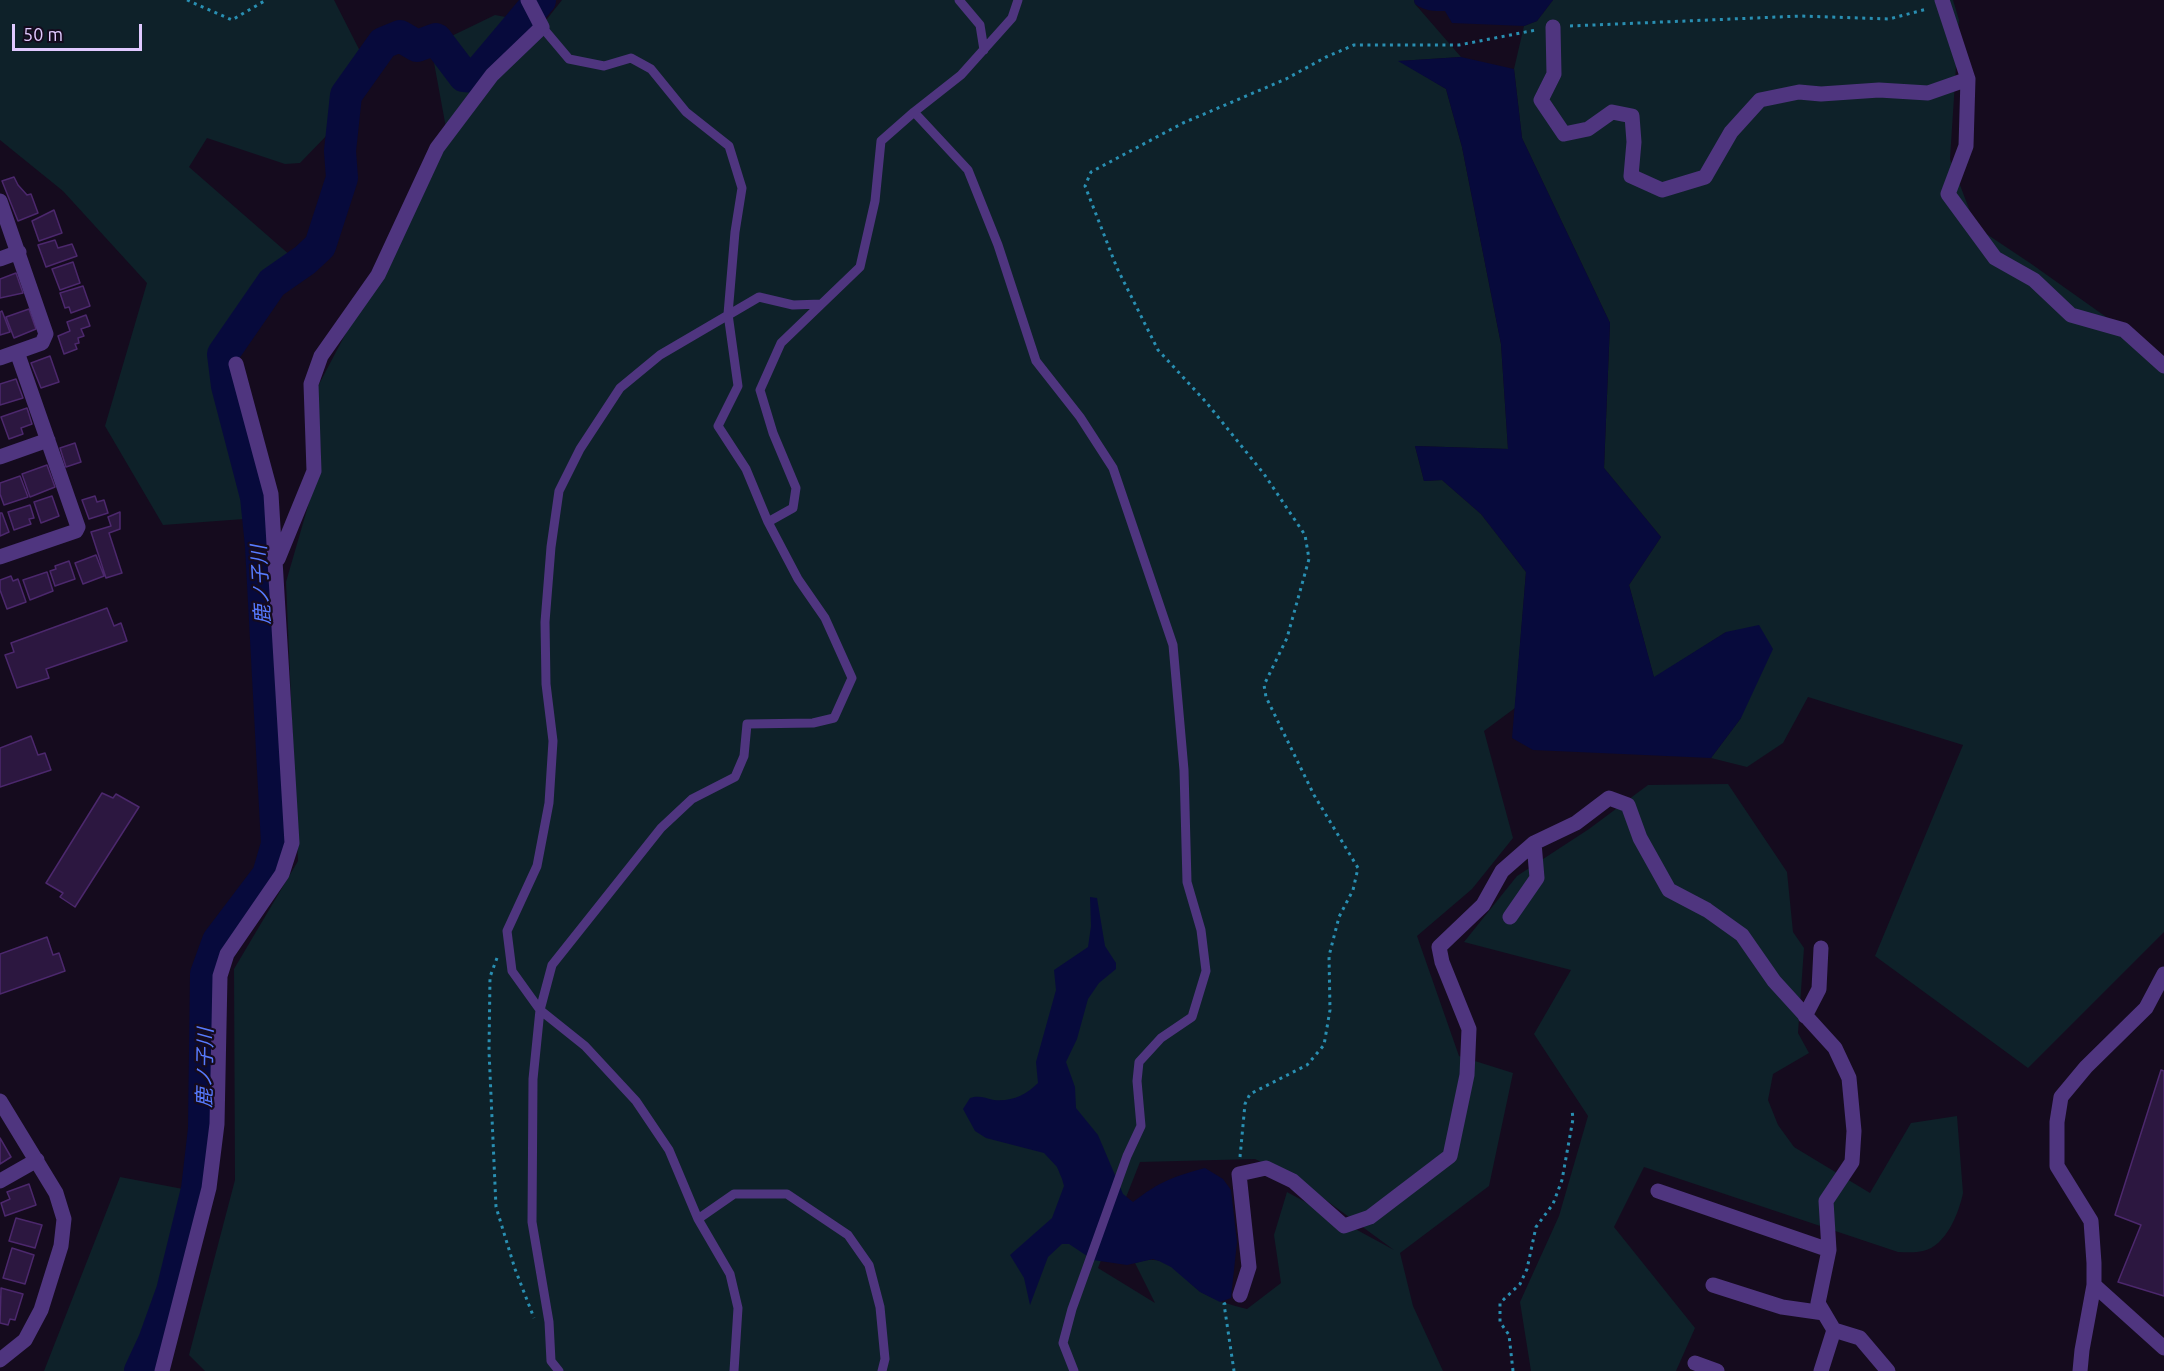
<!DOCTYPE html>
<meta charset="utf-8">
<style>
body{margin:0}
#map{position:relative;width:2164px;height:1371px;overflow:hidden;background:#150b1e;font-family:Ubuntu,sans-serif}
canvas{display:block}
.scale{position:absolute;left:12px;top:24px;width:130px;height:27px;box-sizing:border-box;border:3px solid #e0c9ff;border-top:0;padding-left:8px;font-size:18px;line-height:21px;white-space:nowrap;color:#e0c9ff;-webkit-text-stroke:4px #150b1e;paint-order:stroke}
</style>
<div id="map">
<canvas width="2164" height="1371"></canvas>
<div class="scale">50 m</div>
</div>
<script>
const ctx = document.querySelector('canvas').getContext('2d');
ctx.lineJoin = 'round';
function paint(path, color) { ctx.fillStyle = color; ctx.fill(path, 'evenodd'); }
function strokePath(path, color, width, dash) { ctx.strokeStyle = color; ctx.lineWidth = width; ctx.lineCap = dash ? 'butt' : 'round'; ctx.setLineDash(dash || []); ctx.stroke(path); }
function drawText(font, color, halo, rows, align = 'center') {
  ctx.font = font + ' Ubuntu,"Noto Sans JP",sans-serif'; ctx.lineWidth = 4.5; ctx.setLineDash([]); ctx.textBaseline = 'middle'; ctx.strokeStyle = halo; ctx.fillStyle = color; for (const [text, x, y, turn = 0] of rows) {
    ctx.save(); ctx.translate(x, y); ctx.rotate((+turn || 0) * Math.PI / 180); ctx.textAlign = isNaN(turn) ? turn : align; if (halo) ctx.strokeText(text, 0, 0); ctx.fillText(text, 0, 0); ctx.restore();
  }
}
paint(new Path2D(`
 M0,0H334L363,57L330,132L300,163L285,164L207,138L189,167L299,263L220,367L244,519L163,525L105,426L147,283L63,191L0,140Z
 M562,0H1414L1415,4L1461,57L1400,61L1446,89L1462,147L1501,344L1508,449L1415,446L1424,481L1442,480L1481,514L1526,572L1515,708L1484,731L1513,838L1472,889L1417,936L1459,1056L1513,1073L1489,1186L1400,1253L1413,1306L1443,1371H205L189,1355L235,1180L234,969L298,861L286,582L321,461L317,388L448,139L431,46L495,15L543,24ZM1255,1159L1297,1179L1394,1250L1287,1192L1274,1235L1281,1283L1247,1309C1231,1305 1217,1301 1203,1293C1187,1284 1173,1260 1153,1260C1147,1259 1141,1262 1135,1263L1155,1303L1098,1268L1140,1162Z
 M1553,0H1953L1959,20L1950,159L1976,227L2030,263L2164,358V932L2028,1068L1875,956L1963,745L1808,697L1783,743L1747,767L1711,758L1741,718L1726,632L1654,678L1629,585L1661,537L1604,468L1610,323L1522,138L1514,69L1524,26L1537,21Z
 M1728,784L1787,872L1793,932L1804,948L1798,1033L1809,1053L1773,1074L1768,1100L1778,1125L1794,1147L1870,1193L1911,1123L1957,1116L1963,1193C1959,1213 1946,1246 1923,1251C1915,1253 1906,1252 1898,1252L1644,1167L1614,1227L1695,1328L1676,1371H1531L1520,1302L1559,1216L1588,1116L1534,1034L1571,970L1464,942L1517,876L1589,829L1648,785Z
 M120,1177L183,1189L153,1316L128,1371H44Z`), '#0e2129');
paint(new Path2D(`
 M1414,0H1553L1537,21L1524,26L1452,23L1445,11C1434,11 1424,11 1415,4Z
 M1461,57L1514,69L1522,138L1610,323L1604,468L1661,537L1629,585L1654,677L1726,632L1759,625L1773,649L1741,718L1711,758L1533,750L1512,738L1526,572L1481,514L1442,480L1424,481L1415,446L1508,449L1501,344L1462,147L1446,89L1398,61Z
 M1090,897L1097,898L1105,946L1116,963V969L1099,983L1088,999L1077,1039L1066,1062L1075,1087L1076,1108L1098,1135L1123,1194L1133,1202C1159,1182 1174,1176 1205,1168L1223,1179L1231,1190L1237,1242L1231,1298L1220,1302L1200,1292L1171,1267L1159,1261L1153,1259L1127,1265L1093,1260L1069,1244H1062L1048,1257L1030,1305L1024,1278L1010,1255L1052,1218L1064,1186L1062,1179L1057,1167L1044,1153L986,1138L975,1131L963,1109L970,1098C979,1095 985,1098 994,1100C1011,1102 1026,1095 1038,1083L1036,1062L1056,990L1054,970L1088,947L1091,926Z`), '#070a3c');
strokePath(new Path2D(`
 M140,1371L154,1341L172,1291L197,1189L204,1129L206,974L218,941L268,875L277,844L261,546L256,497L227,386L223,354L272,283L305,260L320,246L342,178L340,151L346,95L383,43L400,36L417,46L436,39L464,76L475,77L540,0`), '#070a3c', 32);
const building = new Path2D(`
 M14,177L18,185L27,195L31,194L38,213L18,221L2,181Z
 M54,210L62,233L39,241L32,221Z
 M55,240L58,248L72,244L77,256L46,267L38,245Z
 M73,262L80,283L60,290L52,269Z
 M16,273L23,293L0,298V279Z
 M83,286L90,306L71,313L69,307L65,308L60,293Z
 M29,309L36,329L14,338L6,317Z
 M2,311L10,332L0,335V312Z
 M86,315L90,326L81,329L84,336L78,338L79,343L75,344L77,349L64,354L58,336L70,331L67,322Z
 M50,356L59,382L41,388L31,363Z
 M16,379L23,398L0,405V384Z
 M27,408L32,424L21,428L23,434L9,439L1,417Z
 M75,443L81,462L66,467L60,448Z
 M47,465L55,487L30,497L22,474Z
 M20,476L28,497L4,505L0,494V483Z
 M52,496L59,516L41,523L34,502Z
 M95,496L97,502L104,500L108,513L89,519L82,500Z
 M30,505L34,518L29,519L31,524L14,530L8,512Z
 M120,512V529L109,533L122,573L106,578L91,532L111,526L108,517Z
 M0,513H2L9,532L0,536Z
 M96,555L104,576L83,584L75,563Z
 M69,561L75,579L55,586L50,571L56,569L55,566Z
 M47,572L53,591L30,600L23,580Z
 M11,576L13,581L18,579L26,602L7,609L0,590V580Z
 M107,608L114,626L121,623L127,641L46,669L49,678L17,688L5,655L14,652L11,643Z
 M31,736L38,755L45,753L51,770L0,787V748Z
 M102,793L113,798L116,794L139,807L75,907L60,897L63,893L46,883Z
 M47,937L53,955L59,953L65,971L0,994V954Z
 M2161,1070L2164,1071V1296L2118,1282L2141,1225L2115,1215Z
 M0,1138L11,1157L0,1164Z
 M29,1184L36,1205L5,1216L1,1203L10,1199L7,1192Z
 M16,1218L42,1225L35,1248L9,1241Z
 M12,1248L34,1255L25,1284L3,1278Z
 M1,1288L23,1294L15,1320L10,1319L8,1325L0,1323Z`);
paint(building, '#2c1740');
strokePath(building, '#4c286d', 1.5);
strokePath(new Path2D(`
 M187,0L232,20L266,0
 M1570,26L1801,16L1889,19L1927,9
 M497,958L490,977L489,1051L496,1207L515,1269L534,1318
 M1240,1157L1245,1104L1250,1094L1307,1065L1324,1045L1330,1010L1329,956L1339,917L1353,890L1358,868L1314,795L1266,697L1264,685L1287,638L1309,559L1305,535L1264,474L1206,402L1158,350L1117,268L1085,186L1091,172L1183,123L1286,79L1326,57L1354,45H1459L1536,30
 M1226,1303L1224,1304L1234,1371
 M1513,1371L1509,1335L1500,1322V1303L1520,1284L1527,1269L1536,1227L1553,1204L1562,1180L1573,1119L1572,1110`), '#298fb2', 3, [3, 4.5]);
strokePath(new Path2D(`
 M959,0L980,25L984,50
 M1018,0L1012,18L961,75L914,112L968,170L998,245L1036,361L1080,417L1113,468L1173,645L1184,770L1187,882L1201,930L1206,971L1192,1017L1161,1038L1139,1062L1137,1081L1141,1126L1127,1156L1072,1309L1063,1343L1074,1371
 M542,27L569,59L604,66L631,58L651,69L686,112L729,146L742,188L735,232L728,314L738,386L718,426L746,469L768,522
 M698,1219L734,1194H787L848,1235L869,1265L880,1307L885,1359L882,1371
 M559,1371L551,1361L549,1322L532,1222L533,1079L540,1010L552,965L661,828L692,799L735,777L744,756L747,724L813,723L834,718L852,678L825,618L798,579L768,522L793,508L796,488L773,433L760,390L781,343L860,267L875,201L881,141L914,112
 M734,1371L738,1308L730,1274L698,1219L669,1150L636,1101L585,1046L540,1010L512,971L507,931L537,866L549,803L553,741L546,684L545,622L551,547L559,491L580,449L620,388L660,355L759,297L793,305L821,304`), '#4f357f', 9);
strokePath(new Path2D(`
 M1942,0L1968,79L1966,146L1948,194L1995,258L2034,280L2071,315L2124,330L2164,366
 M1553,27L1554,74L1541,100L1564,134L1588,129L1612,112L1632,116L1634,142L1631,176L1662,190L1705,177L1731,132L1760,100L1799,92L1821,94L1879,90L1928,93L1968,79
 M0,201L46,334L42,343L0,358
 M0,259L19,252
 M0,457L48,440
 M0,557L76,531L78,527L17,352
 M278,559L314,471L311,384L321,356L378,275L437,148L492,75L542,27L528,0
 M1510,917L1537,878L1534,843
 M1805,1016L1819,989L1821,948
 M0,1101L56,1193L64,1219L61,1246L41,1310L25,1340L0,1360
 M0,1181L37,1160
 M1658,1191L1829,1250
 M1713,1285L1782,1307L1824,1313
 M2094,1285L2164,1348
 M1240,1295L1249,1267L1239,1174L1266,1168L1293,1181L1344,1226L1370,1217L1450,1156L1467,1075L1469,1029L1442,962L1439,947L1483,905L1502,871L1534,843L1576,823L1609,798L1628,805L1640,838L1669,890L1707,910L1742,935L1774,981L1835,1048L1849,1078L1854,1131L1852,1162L1826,1201L1829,1250L1818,1303L1834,1330L1860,1338L1888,1371
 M1695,1363L1717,1371
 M162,1371L209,1188L217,1124L220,976L227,954L282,874L292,843L271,494L236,364
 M1821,1371L1834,1330
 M2080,1371L2082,1350L2094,1285V1263L2091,1221L2057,1166V1122L2061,1097L2086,1067L2146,1008L2164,974`), '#4f357f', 15);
drawText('italic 20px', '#577bff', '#150b1e', [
 ["鹿ノ子川",261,585,-93],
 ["鹿ノ子川",205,1068,-89]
]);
</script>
